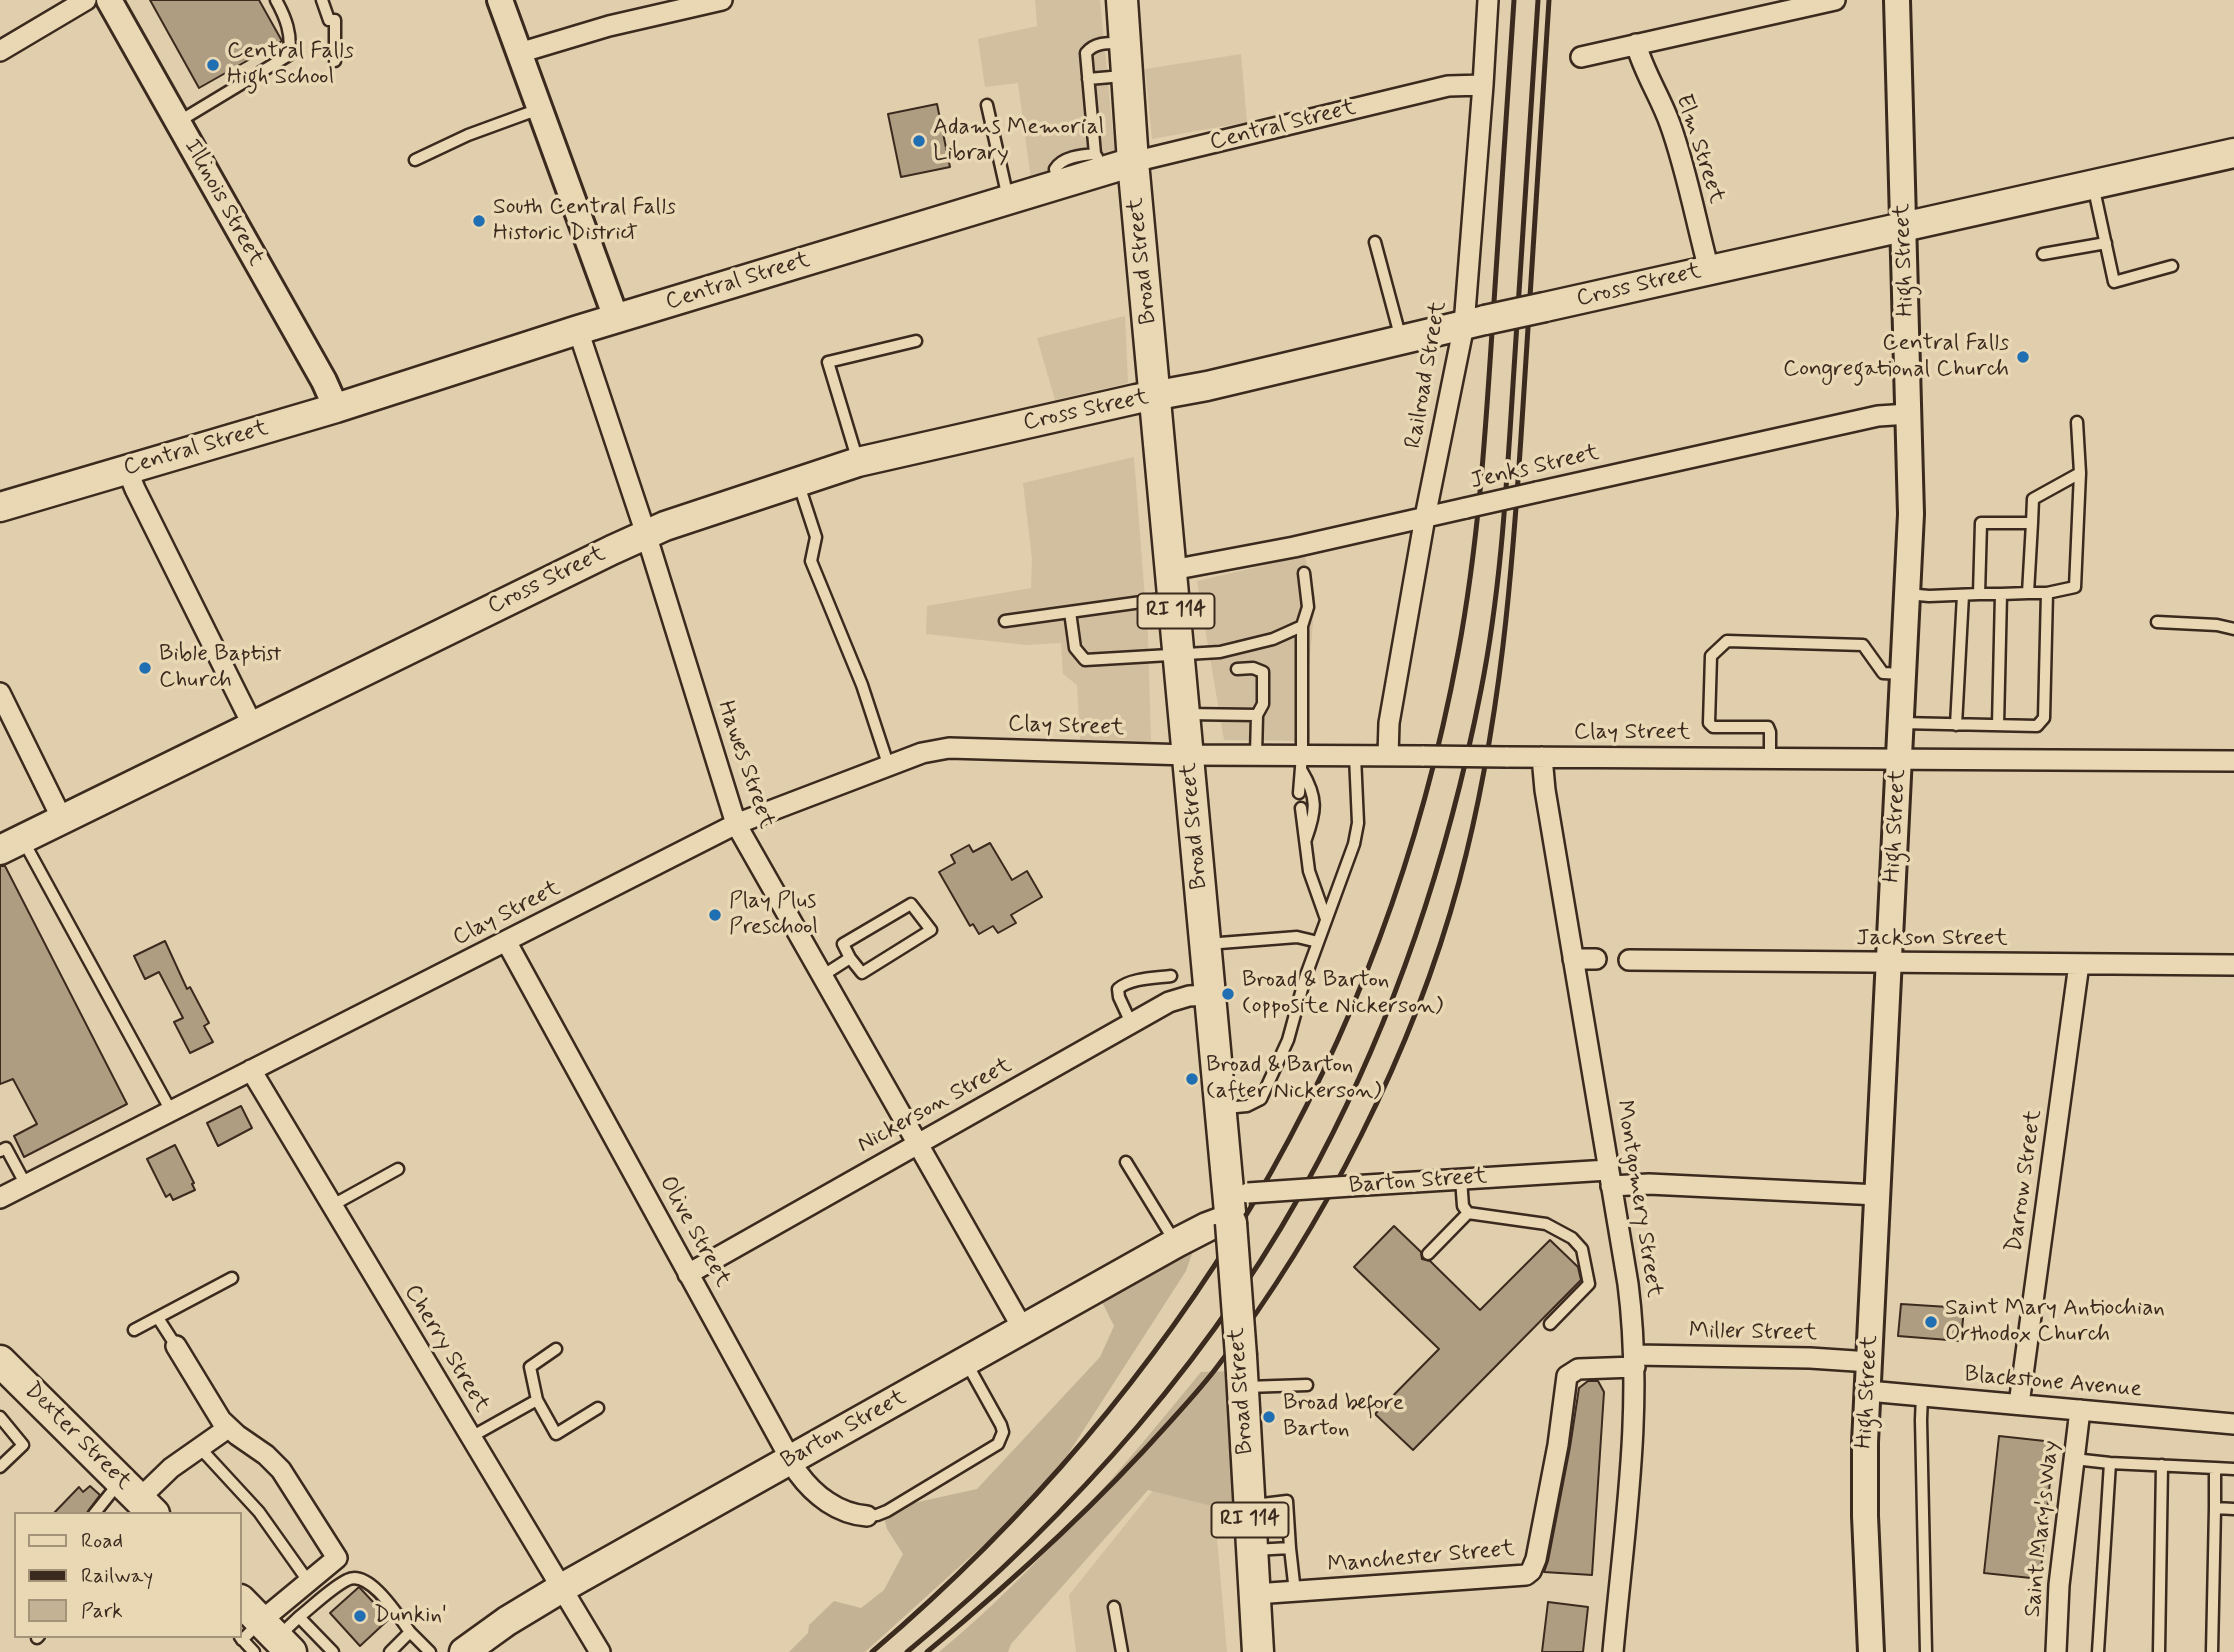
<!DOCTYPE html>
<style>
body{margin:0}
#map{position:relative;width:2234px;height:1652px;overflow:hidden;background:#e0ceac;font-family:Mynerve,sans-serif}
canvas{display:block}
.legend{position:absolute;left:14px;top:1512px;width:228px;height:126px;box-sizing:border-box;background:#ead8b5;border:2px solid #a49279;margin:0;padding:9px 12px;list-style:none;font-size:21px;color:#3b2a1e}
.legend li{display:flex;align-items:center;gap:14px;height:35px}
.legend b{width:35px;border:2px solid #a49279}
</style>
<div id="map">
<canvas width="2234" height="1652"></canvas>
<ul class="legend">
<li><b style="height:9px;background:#ead8b5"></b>Road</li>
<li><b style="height:9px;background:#3b2a1e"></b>Railway</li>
<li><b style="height:19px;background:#c4b294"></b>Park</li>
</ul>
</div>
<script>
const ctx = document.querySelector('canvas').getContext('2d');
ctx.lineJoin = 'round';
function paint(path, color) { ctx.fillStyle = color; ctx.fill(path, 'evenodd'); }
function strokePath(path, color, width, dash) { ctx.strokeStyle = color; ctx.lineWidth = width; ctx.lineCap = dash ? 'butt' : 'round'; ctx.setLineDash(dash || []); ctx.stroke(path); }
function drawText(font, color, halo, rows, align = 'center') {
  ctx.font = font + ' Mynerve,sans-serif'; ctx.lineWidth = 7; ctx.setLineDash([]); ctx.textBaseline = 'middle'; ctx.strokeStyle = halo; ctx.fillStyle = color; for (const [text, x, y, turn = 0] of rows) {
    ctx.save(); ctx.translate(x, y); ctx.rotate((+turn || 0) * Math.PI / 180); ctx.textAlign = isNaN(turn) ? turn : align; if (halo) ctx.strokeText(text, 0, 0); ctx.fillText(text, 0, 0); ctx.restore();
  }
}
paint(new Path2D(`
 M1035,0H1100L1115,154L1031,180L1018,83L985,87L978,39L1037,26Z
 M1241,54L1247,122L1152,139L1145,69Z
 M1125,316L1128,383L1055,400L1037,338Z
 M1134,457L1148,637L1151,741L1080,740L1077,685L1063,674L1061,643L1026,645L926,634L927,606L1031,588L1032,559L1023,483Z
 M1305,556L1315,597L1308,683L1310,741L1224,740L1197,581Z
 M1210,1459L1227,1652H1076L1069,1595L1174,1464Z`), '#d1bf9f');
paint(new Path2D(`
 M1207,1211L1186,1271L1052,1479L1041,1493L865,1652H789L808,1633L809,1625L834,1601L861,1608L884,1590L903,1554L887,1529L882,1510L977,1489L1100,1357L1114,1326L1094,1286Z
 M1240,1371L1249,1506L1216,1507L1148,1490L1011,1644L1008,1652H939C1038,1570 1120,1471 1201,1372Z`), '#c4b294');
const building = new Path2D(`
 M150,0H259L282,41L199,88Z
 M937,104L950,167L901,177L888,114Z
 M990,843L1012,880L1027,871L1042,897L1011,915L1016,923L998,933L993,926L979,934L973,924L970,926L939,872L955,863L951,855L969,845L973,852Z
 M0,866H5L127,1104L24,1157L14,1136L37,1124L13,1079L0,1084Z
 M165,941L187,989L190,987L209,1023L204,1026L213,1042L190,1053L174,1022L183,1018L159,972L145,979L134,956Z
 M241,1106L252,1128L218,1146L207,1123Z
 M175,1145L194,1183L192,1184L195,1190L173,1200L170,1194L166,1197L147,1159Z
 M1394,1226L1421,1252L1422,1259L1430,1261L1480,1310L1550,1240L1578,1267L1581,1280L1413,1450L1375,1414L1439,1349L1354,1267Z
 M1901,1304L1964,1308L1961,1341L1898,1336Z
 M1588,1381H1598L1604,1392L1592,1575L1544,1572L1548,1561L1570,1447L1579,1388Z
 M1999,1436L2054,1442L2040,1579L1984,1573Z
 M90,1486L100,1495L86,1514H53L79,1487L83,1492Z
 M359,1587L389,1619L360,1646L330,1613Z
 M1548,1602L1588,1607L1583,1652H1542Z`);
paint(building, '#af9d82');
strokePath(building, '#3b2a1e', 2);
const service = new Path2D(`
 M322,0L329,20H335V61
 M1088,79L1123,76
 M987,105L1008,198
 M178,122L289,55C292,34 286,18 276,0
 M1095,154L1086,53C1095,42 1108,43 1121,43
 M415,160L468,135L539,109
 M1058,182L1055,169C1062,157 1081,155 1095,154L1097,157
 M2093,185L2114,282L2172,266
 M1375,242L1401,339
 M2043,254L2106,243
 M857,458L828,362L916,341
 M799,485L816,537L811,561L862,685L888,764
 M2032,523L2033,499L2080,473L2077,422
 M2047,593L2075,587L2080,473
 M1979,594H2001L1998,725
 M2001,594L2028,593
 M1070,612L1075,648L1085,660L1220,652L1273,639L1302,626L1308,607L1304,573
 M1005,621L1170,598
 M2157,622L2217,625L2234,629
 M1237,669L1253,668L1263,672V704L1257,715
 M1186,714L1257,715L1256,755
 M1901,723L2037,726L2044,718L2047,593H2028L2032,523H1981L1979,594L1929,596L1907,594
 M1956,725L1963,595
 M1770,758V732L1768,727H1713L1709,723L1711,656L1727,641L1863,645L1883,673L1902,674
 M1302,771C1318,798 1316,811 1306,839
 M1299,793L1302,755V626
 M1301,808L1309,871L1326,919
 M24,842L171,1111
 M1207,944L1297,937L1318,942
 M822,976L850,958L862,973L931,930L911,904L843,944L850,958
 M1131,1023L1119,997L1118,989C1130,978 1156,978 1171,976
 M1225,1108L1247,1106L1261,1099L1288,1040L1305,978L1354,844L1358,823L1355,756
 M0,1151L6,1148L26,1185
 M1126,1162L1175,1242
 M1461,1179L1463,1206L1468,1213L1546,1224L1572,1238L1582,1249L1589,1284L1550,1324
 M331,1206L398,1169
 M1428,1254L1468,1213
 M158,1318L176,1346
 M134,1330L232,1278
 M1246,1387L1307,1385
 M1922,1395L1921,1420L1926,1652
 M537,1400L556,1434L598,1408
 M0,1417L23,1445L0,1467
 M471,1437L537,1400L530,1367L556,1349
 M200,1448L259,1512L308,1581
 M2074,1459L2110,1463L2215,1468
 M2234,1469L2215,1468V1508L2234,1509
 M1254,1505L1287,1501L1290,1548
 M94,1514L118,1484
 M867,1516L877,1515L887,1511L998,1444L1003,1432L1001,1425L966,1362
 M1254,1550L1290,1548L1295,1592
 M1114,1607L1122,1652
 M299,1617C313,1606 331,1588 347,1580C369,1568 399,1617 410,1632
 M280,1635L299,1617L333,1652
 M240,1637L254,1652
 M37,1638L39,1636
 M242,1640L258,1624
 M390,1652L410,1632L430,1652
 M2098,1652L2110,1463
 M2159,1652L2162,1465
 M2212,1652L2215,1508`);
const minor = new Path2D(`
 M1636,44C1644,73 1660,96 1670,124C1687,171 1696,222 1709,270
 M0,51L86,0
 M519,53L609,26L722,0
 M1581,57L1835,0
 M1133,162L1448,86L1483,85
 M578,330L646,534L736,824L1023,1329
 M127,469L135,489L253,726
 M1537,492L1878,416L1909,414
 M1172,570L1294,547L1466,508
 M0,693L62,819
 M1388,756L1389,723L1425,517L1464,325L1483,85L1488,0
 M1506,757L2234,761
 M1542,757L1545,790L1628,1284C1644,1407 1624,1530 1613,1652
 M506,941L798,1473C814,1495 838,1514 867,1516
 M1573,959H1596
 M1629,960L2234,965
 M251,1070L600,1652
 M1351,1186L1608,1170
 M1611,1186L1649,1184L1878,1195
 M0,1198L736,824L922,753L949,748L1189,755L1424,756
 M688,1274L1169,1002L1189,996L1210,995
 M176,1346L221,1420L237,1435L266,1455L281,1470L337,1558L261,1621
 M1635,1355L1810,1358L1870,1362
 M1868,1391L2234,1424
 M2019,1404L2079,964
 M139,1499L171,1468L228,1428
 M1255,1594L1526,1575L1531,1571L1536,1559L1558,1445L1567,1376L1578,1369L1635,1367
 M2056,1652L2059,1585L2080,1410`);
const tertiary = new Path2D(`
 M109,0L324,381L336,408
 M500,0L616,318
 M1871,1652L1865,1516V1442L1911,514L1897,0`);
const secondary = new Path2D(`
 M1545,307L2234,153
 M0,507L336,408L578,330L1133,162
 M0,850L612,550L665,526L858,462L1136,399L1207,386L1485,320
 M464,1652L507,1621L560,1589L1176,1243L1207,1227L1231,1218`);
const primary = new Path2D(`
 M1122,0L1133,162L1231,1223
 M1241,1356L1258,1652
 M0,1361L154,1514
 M240,1600L291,1652`);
strokePath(service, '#3b2a1e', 15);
strokePath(minor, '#3b2a1e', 24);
strokePath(tertiary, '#3b2a1e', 30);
strokePath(secondary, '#3b2a1e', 33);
strokePath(primary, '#3b2a1e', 35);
strokePath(service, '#ead8b5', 10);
strokePath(minor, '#ead8b5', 19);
strokePath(tertiary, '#ead8b5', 24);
strokePath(secondary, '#ead8b5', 28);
strokePath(primary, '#ead8b5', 30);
strokePath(new Path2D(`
 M872,1652C1180,1389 1384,1053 1458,653C1478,546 1485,440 1492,332C1499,221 1507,111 1514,0
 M907,1652C1072,1516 1220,1350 1319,1160C1397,1012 1449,853 1481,690C1502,584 1507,476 1514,369C1522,246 1530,123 1538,0
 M927,1652C1013,1581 1095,1506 1169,1423C1185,1405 1202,1387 1217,1367C1324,1227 1413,1052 1459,882C1501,726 1513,566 1523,406C1532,271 1540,135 1549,0`), '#3b2a1e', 5);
const minorBridge = new Path2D(`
 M1466,508L1537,492
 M1424,756L1506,757
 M1248,1193L1351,1186`);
const secondaryBridge = new Path2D(`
 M1485,320L1545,307`);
const primaryBridge = new Path2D(`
 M1231,1223L1241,1356`);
strokePath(minorBridge, '#3b2a1e', 24, []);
strokePath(secondaryBridge, '#3b2a1e', 33, []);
strokePath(primaryBridge, '#3b2a1e', 35, []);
strokePath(minorBridge, '#ead8b5', 19);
strokePath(secondaryBridge, '#ead8b5', 28);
strokePath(primaryBridge, '#ead8b5', 30);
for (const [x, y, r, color] of [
 [213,65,7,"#1f6fb2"],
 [919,141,7,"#1f6fb2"],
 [479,221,7,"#1f6fb2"],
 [2023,357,7,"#1f6fb2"],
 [145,668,7,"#1f6fb2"],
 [715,915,7,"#1f6fb2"],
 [1228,994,7,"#1f6fb2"],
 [1192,1079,7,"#1f6fb2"],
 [1931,1322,7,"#1f6fb2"],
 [1269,1417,7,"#1f6fb2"],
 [360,1616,7,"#1f6fb2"]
]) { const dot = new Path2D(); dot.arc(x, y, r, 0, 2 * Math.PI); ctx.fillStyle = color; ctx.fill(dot); strokePath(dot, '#ead8b5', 2.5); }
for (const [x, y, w] of [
 [1176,611,77],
 [1250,1520,77]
]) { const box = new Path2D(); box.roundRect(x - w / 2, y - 17.5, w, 35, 5); ctx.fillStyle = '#ead8b5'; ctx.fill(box); strokePath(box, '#3b2a1e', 2); }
drawText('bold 21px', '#3b2a1e', null, [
 ["RI 114",1176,611],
 ["RI 114",1250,1520]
]);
drawText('23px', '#3b2a1e', '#ead8b5', [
 ["Central Falls",227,52],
 ["High School",227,78],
 ["Adams Memorial",933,128],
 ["Library",933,154],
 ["South Central Falls",493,208],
 ["Historic District",493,234],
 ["Central Falls",2009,344,"right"],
 ["Congregational Church",2009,370,"right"],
 ["Bible Baptist",159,655],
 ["Church",159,681],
 ["Play Plus",729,902],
 ["Preschool",729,928],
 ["Broad & Barton",1242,981],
 ["(opposite Nickerson)",1242,1007],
 ["Broad & Barton",1206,1066],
 ["(after Nickerson)",1206,1092],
 ["Saint Mary Antiochian",1945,1309],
 ["Orthodox Church",1945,1335],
 ["Broad before",1283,1404],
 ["Barton",1283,1430],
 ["Dunkin'",374,1616]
], 'left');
drawText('23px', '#3b2a1e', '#ead8b5', [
 ["Central Street",1283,126,-14],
 ["Elm Street",1699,149,72],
 ["Illinois Street",223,203,61],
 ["High Street",1905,260,-92],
 ["Broad Street",1143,261,-96],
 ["Central Street",738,282,-17],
 ["Cross Street",1639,286,-13],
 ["Railroad Street",1427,375,-80],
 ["Cross Street",1086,411,-12],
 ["Central Street",196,449,-16],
 ["Jenks Street",1535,468,-13],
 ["Cross Street",547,581,-26],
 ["Clay Street",1066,727,2],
 ["Clay Street",1632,733],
 ["Hawes Street",745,765,71],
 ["Broad Street",1195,826,-95],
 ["High Street",1896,826,-87],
 ["Clay Street",507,914,-27],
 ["Jackson Street",1932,939],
 ["Nickerson Street",935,1106,-29],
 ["Darrow Street",2025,1181,-82],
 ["Barton Street",1418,1182,-4],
 ["Montgomery Street",1638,1199,81],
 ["Olive Street",694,1232,61],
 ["Miller Street",1753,1333,1],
 ["Cherry Street",446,1349,59],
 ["Blackstone Avenue",2053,1383,5],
 ["Broad Street",1242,1391,-94],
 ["High Street",1868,1392,-87],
 ["Barton Street",844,1430,-29],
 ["Dexter Street",77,1437,45],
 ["Saint Mary's Way",2043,1529,-84],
 ["Manchester Street",1421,1558,-5]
]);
</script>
